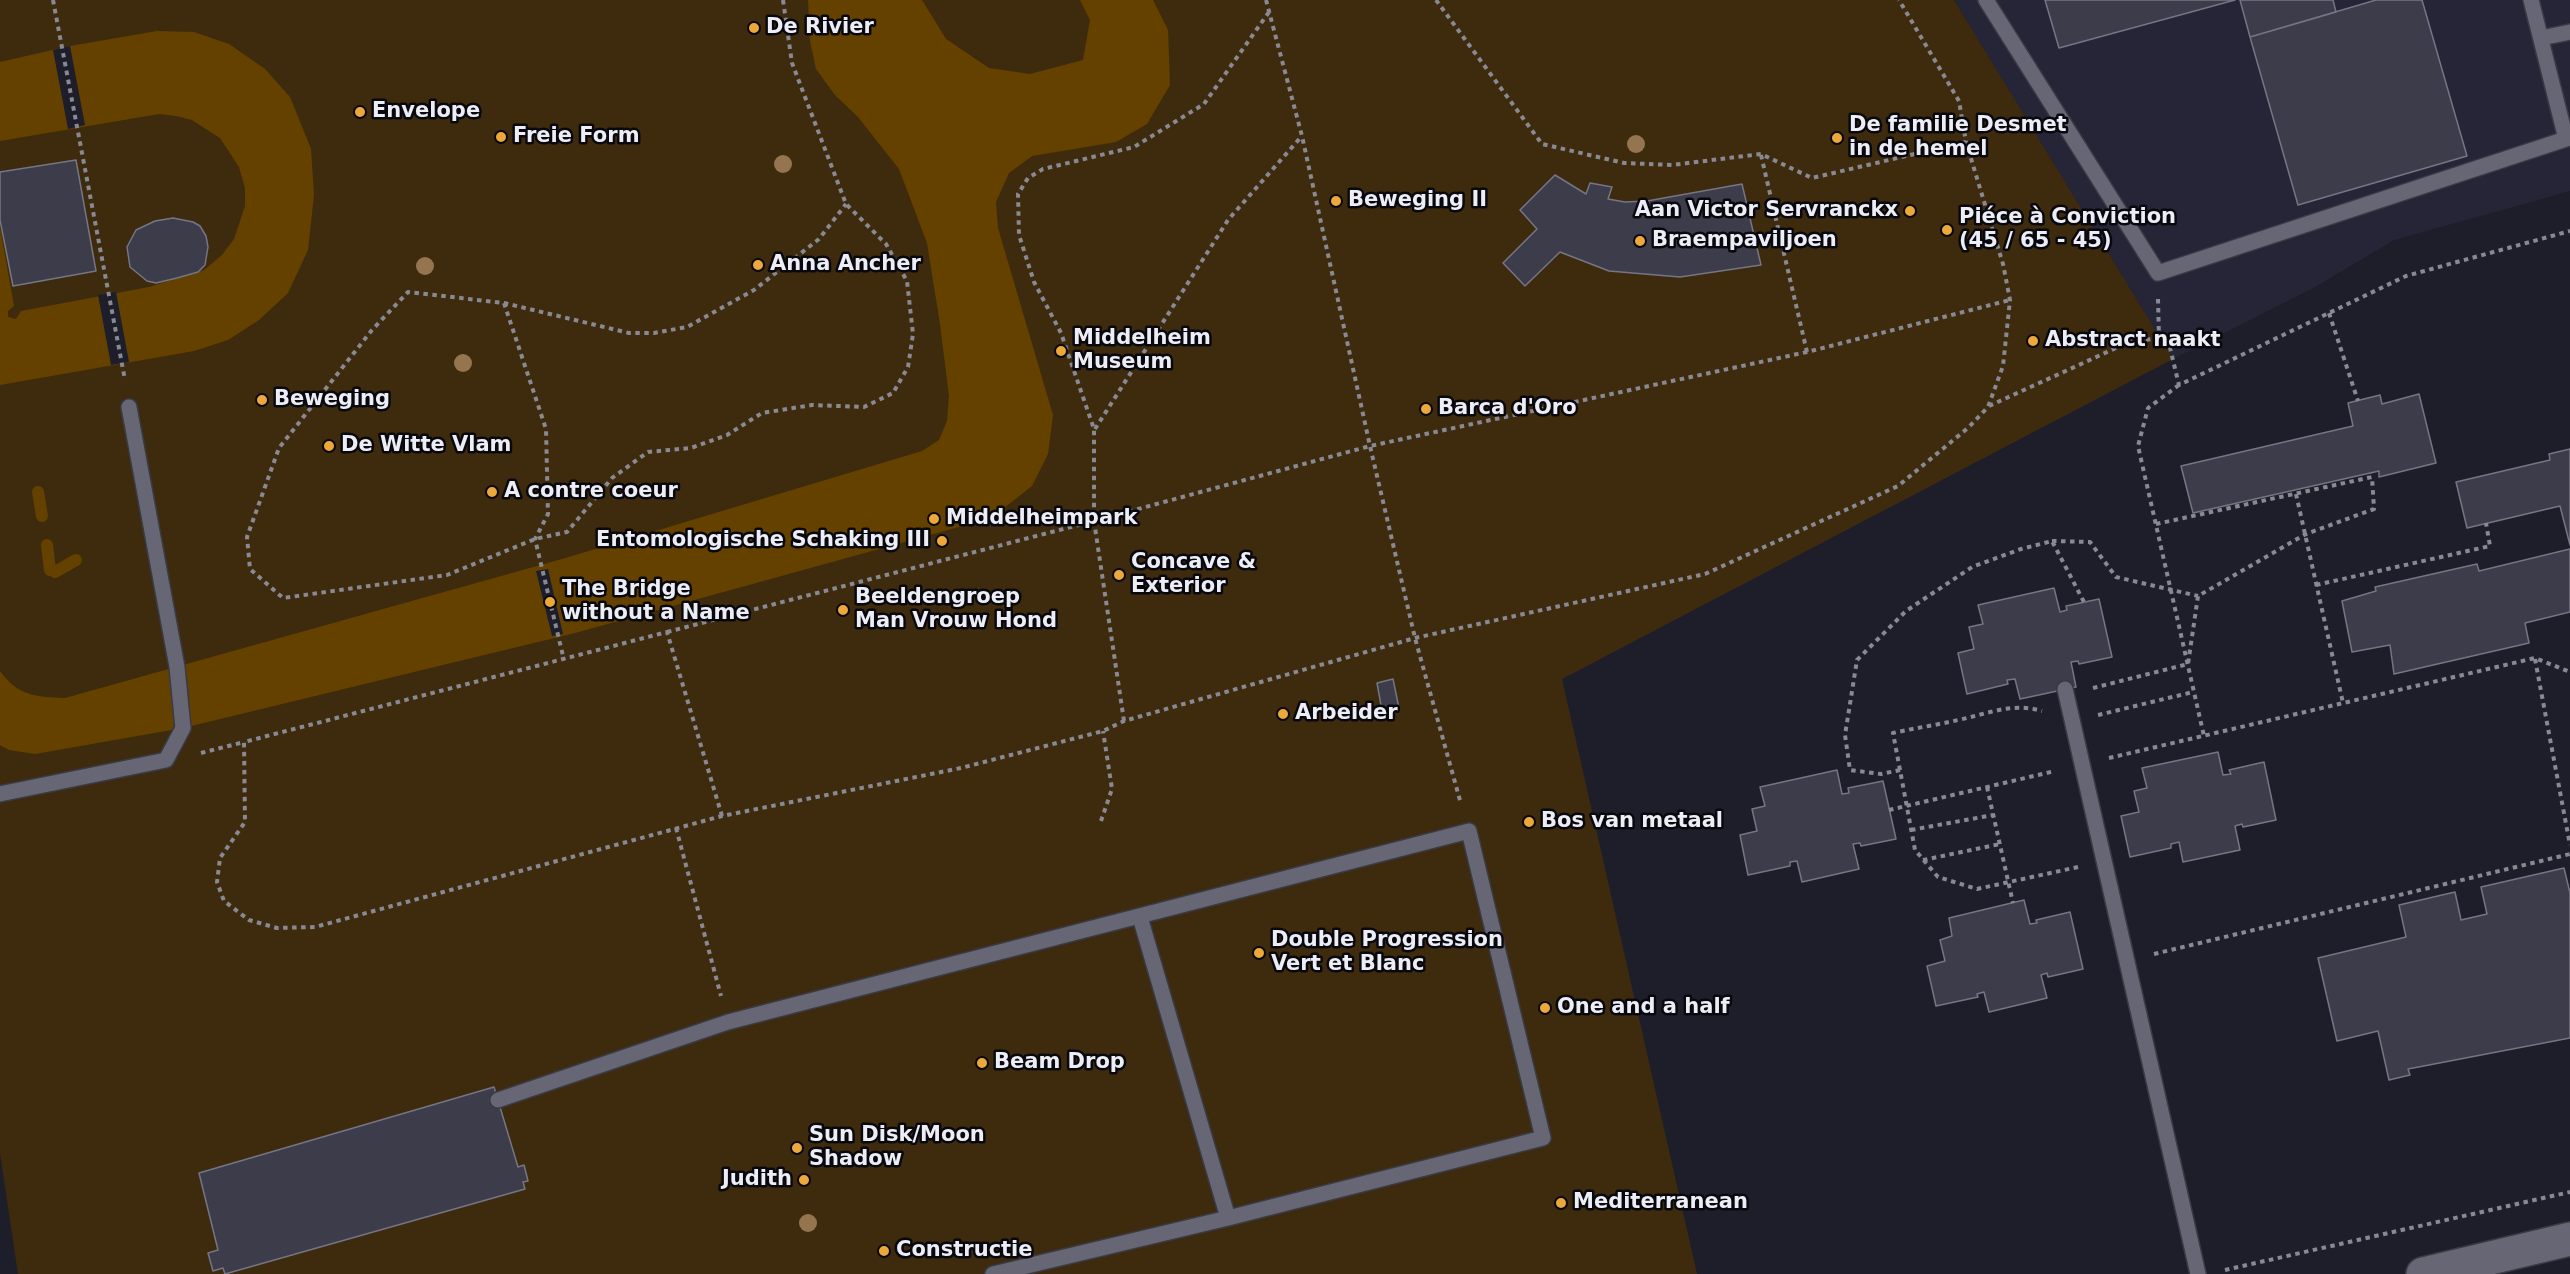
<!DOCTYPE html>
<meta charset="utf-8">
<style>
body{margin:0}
canvas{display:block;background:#1d1e2a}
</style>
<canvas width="2570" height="1274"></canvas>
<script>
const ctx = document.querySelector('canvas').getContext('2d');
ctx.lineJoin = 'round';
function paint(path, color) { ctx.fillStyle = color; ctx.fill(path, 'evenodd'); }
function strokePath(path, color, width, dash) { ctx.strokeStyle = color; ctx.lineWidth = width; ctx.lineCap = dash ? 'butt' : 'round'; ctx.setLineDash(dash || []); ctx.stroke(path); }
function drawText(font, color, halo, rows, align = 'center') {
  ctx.font = font + ' "DejaVu Sans",sans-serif'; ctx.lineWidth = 5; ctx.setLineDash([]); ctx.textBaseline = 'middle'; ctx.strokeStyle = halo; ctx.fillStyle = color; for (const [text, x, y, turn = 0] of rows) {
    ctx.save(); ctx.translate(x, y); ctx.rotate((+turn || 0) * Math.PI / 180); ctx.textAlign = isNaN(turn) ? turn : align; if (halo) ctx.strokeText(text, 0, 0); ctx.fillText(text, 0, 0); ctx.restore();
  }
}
paint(new Path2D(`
 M1954,0H2570V191L2394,240L2315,287L2173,359Z`), '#252537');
paint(new Path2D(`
 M0,0H1954L2173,359L1562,679L1697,1274H18L0,1153Z`), '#3e2b0e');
paint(new Path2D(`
 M808,0H922L946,39L989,68L1030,74L1083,60L1090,20L1080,0H1153L1168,30L1170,85L1147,124L1116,142L1032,156L1009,173L996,202L998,228L1053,415L1048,454L1032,486L1000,511L966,525L575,633L183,728L35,754L9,750L0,745V671C18,696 36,697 65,698L562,559L922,451L939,440L947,421L949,396L940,324L927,243L899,169L858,117L835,95L816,69L810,41Z
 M157,31L194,32L229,44L265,69L290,97L311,149L314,195L308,250L288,293L259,320L228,340L194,351L0,385V227L14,306L8,311V317L16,319L21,311L149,287L204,270L222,255L234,239L245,206V188L239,167L220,138L192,120L176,116L159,114L0,141V62L70,46Z`), '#654100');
paint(new Path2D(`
 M70,46L85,125L68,129L53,50Z
 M116,292L129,362L111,365L98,295Z
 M548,569L563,634L552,636L536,571Z`), '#1d1e2a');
strokePath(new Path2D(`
 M38,492L42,516
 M47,545L50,570
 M55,572L76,560`), '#654100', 12);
const building = new Path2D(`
 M2045,0H2235L2059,48Z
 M2240,0H2333L2336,12L2250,37Z
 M2376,0H2422L2467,156L2298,205L2250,37Z
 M76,160L96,271L13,286L0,220V172Z
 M1555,175L1586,194L1590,183L1612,187L1608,199L1625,202L1647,201L1742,184L1761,265L1680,277L1609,271L1560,252L1525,286L1503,263L1537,229L1520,210Z
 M173,218L193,222L200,226L206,236L208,247L205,265L198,272L177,278L156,283L147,281L130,267L127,247L136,230L155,221Z
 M2419,394L2436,463L2379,477V471L2193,513L2181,466L2353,426L2348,403L2380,395L2382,404Z
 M2570,449V545L2560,506L2467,528L2456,482L2550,460L2549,454Z
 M2570,549V612L2525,623L2529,643L2394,674L2390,645L2352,652L2342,601L2376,591L2375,587L2477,564L2479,571Z
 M2054,588L2060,612L2067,610L2066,606L2099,599L2112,657L2079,664L2078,661L2071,662L2076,687L2020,699L2015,679L2007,680L2008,684L1967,694L1958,653L1974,649L1969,627L1983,624L1978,605Z
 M1393,679L1399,708L1382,711L1377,683Z
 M2218,752L2223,775L2231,774L2229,770L2264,762L2276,820L2243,827L2242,824L2235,826L2240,850L2183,862L2179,842L2171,844V848L2130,857L2121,816L2139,812L2134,791L2147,788L2142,768Z
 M1837,770L1842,794L1849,793L1848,788L1883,781L1896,839L1861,846L1860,843L1853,844L1859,869L1802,882L1797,861L1790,862V866L1748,875L1740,835L1757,831L1752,809L1765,806L1760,787Z
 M2564,868L2570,893V1038L2408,1069L2410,1075L2389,1080L2378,1031L2337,1041L2318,958L2406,937L2399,905L2455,892L2461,920L2487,914L2481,887Z
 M2024,900L2030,924L2037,923L2036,920L2070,912L2083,969L2048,977L2047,973L2041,975L2047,998L1989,1012L1984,992L1977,994L1978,997L1936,1006L1927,966L1945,961L1940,940L1952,936L1949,918Z
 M494,1087L518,1167L524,1165L528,1181L523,1182L525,1189L225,1274L223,1268L213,1271L208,1253L218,1250L199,1173Z`);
paint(building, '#3c3c4a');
strokePath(building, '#757585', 1.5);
const service = new Path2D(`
 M1986,0L2158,273L2566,139
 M2531,0L2566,139L2570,138
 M2541,38L2570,32
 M2065,689L2198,1274
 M0,794L166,760L183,728L177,667L129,407
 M1140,917L1228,1218
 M498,1100L728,1022L1469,831L1543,1138L1228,1218L993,1274`);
const tertiary = new Path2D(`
 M2423,1274L2570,1239`);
strokePath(service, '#3a3a44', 18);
strokePath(tertiary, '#3a3a44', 36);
strokePath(new Path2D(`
 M53,0L125,380
 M783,0L792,63L846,204L886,244L907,281L913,334L908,367L893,393L864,407L812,405L762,413L727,435L691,448L648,452L612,478L567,532L535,539L447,575L283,598L250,569L247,537L279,448L372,330L408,292L504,303L629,333H654L687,327L754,290L819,239L846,204
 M1266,0L1302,136L1370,446L1415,638L1461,804
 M1436,0L1542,144L1624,163L1672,165L1761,154L1812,178L1966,142
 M1761,155L1807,352
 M2158,299L2159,338
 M504,303L546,429L548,514L535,539L564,660
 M2329,313L2358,401
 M2179,385L2148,408L2138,446L2204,736
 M1989,406L2129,342L2159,338L2170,348L2179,385L2406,276L2570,231
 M1095,429L1228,220L1301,137
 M2296,494L2343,703
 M2156,524L2372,477L2371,473
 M2052,541L2090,542L2116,577L2198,596
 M2316,585L2490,546L2486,523
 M667,632L1094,521L1370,446L1807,352L2010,300
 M2535,659L2570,845
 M2093,688L2188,664L2198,596L2306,534L2374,509L2372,477
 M2098,715L2193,692
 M1124,721L1094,521V429L1061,333L1034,282L1019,235L1018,194L1028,178L1043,169L1134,147L1204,104L1269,12
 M201,753L244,742
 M2109,758L2535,658L2570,672
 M1900,770L1893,733C1915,728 1937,725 1958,720C1987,714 2012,702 2042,711
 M1987,787L2013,903
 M1889,810L2055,771
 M722,816L667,632L244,742L245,822L220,858L217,882L224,901L249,920L277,928L315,927L722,816L961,768L1103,731L1124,721L1415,638L1705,574L1898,486L1969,427L1988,407L2003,366L2010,300L2003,264L1966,142L1959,101L1899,0
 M1101,821L1112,789L1103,731
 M676,828L721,996
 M1911,830L1993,815
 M1923,860L2000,844
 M2078,867L1977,889L1938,877L1915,850L1900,770L1881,774L1850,770L1845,735L1857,660L1906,611L1972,567L2021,549L2052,541L2084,602
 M2154,954L2570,854
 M2225,1270L2570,1192`), '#888993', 4, [4.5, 4.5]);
strokePath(service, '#666675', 15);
strokePath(tertiary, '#666675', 33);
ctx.fillStyle = '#94754f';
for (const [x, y] of [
 [1636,144],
 [783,164],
 [425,266],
 [463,363],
 [808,1223]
]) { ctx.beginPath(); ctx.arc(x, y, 9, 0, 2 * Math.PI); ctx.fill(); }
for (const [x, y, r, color] of [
 [754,28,6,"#eda83b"],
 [360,112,6,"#eda83b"],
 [501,137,6,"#eda83b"],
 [1837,138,6,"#eda83b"],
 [1336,201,6,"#eda83b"],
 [1910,211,6,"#eda83b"],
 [1947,230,6,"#eda83b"],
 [1640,241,6,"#eda83b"],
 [758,265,6,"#eda83b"],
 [2033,341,6,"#eda83b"],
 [1061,351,6,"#eda83b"],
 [262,400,6,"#eda83b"],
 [1426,409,6,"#eda83b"],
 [329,446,6,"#eda83b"],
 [492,492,6,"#eda83b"],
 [934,519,6,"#eda83b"],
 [942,541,6,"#eda83b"],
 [1119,575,6,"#eda83b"],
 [550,602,6,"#eda83b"],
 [843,610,6,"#eda83b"],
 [1283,714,6,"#eda83b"],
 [1529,822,6,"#eda83b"],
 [1259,953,6,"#eda83b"],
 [1545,1008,6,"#eda83b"],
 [982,1063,6,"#eda83b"],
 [797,1148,6,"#eda83b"],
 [804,1180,6,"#eda83b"],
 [1561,1203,6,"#eda83b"],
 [884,1251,6,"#eda83b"]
]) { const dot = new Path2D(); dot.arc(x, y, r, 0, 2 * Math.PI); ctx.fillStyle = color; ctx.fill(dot); strokePath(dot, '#08080e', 2); }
drawText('bold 21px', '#ecedf5', '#08080e', [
 ["De Rivier",766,28],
 ["Envelope",372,112],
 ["De familie Desmet",1849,126],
 ["in de hemel",1849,150],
 ["Freie Form",513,137],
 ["Beweging II",1348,201],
 ["Aan Victor Servranckx",1898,211,"right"],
 ["Piéce à Conviction",1959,218],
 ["(45 / 65 - 45)",1959,242],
 ["Braempaviljoen",1652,241],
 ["Anna Ancher",770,265],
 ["Middelheim",1073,339],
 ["Museum",1073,363],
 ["Abstract naakt",2045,341],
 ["Beweging",274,400],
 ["Barca d'Oro",1438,409],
 ["De Witte Vlam",341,446],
 ["A contre coeur",504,492],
 ["Middelheimpark",946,519],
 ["Entomologische Schaking III",930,541,"right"],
 ["Concave &",1131,563],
 ["Exterior",1131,587],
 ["The Bridge",562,590],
 ["without a Name",562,614],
 ["Beeldengroep",855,598],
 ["Man Vrouw Hond",855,622],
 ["Arbeider",1295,714],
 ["Bos van metaal",1541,822],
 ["Double Progression",1271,941],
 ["Vert et Blanc",1271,965],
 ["One and a half",1557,1008],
 ["Beam Drop",994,1063],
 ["Sun Disk/Moon",809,1136],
 ["Shadow",809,1160],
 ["Judith",792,1180,"right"],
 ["Mediterranean",1573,1203],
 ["Constructie",896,1251]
], 'left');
</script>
